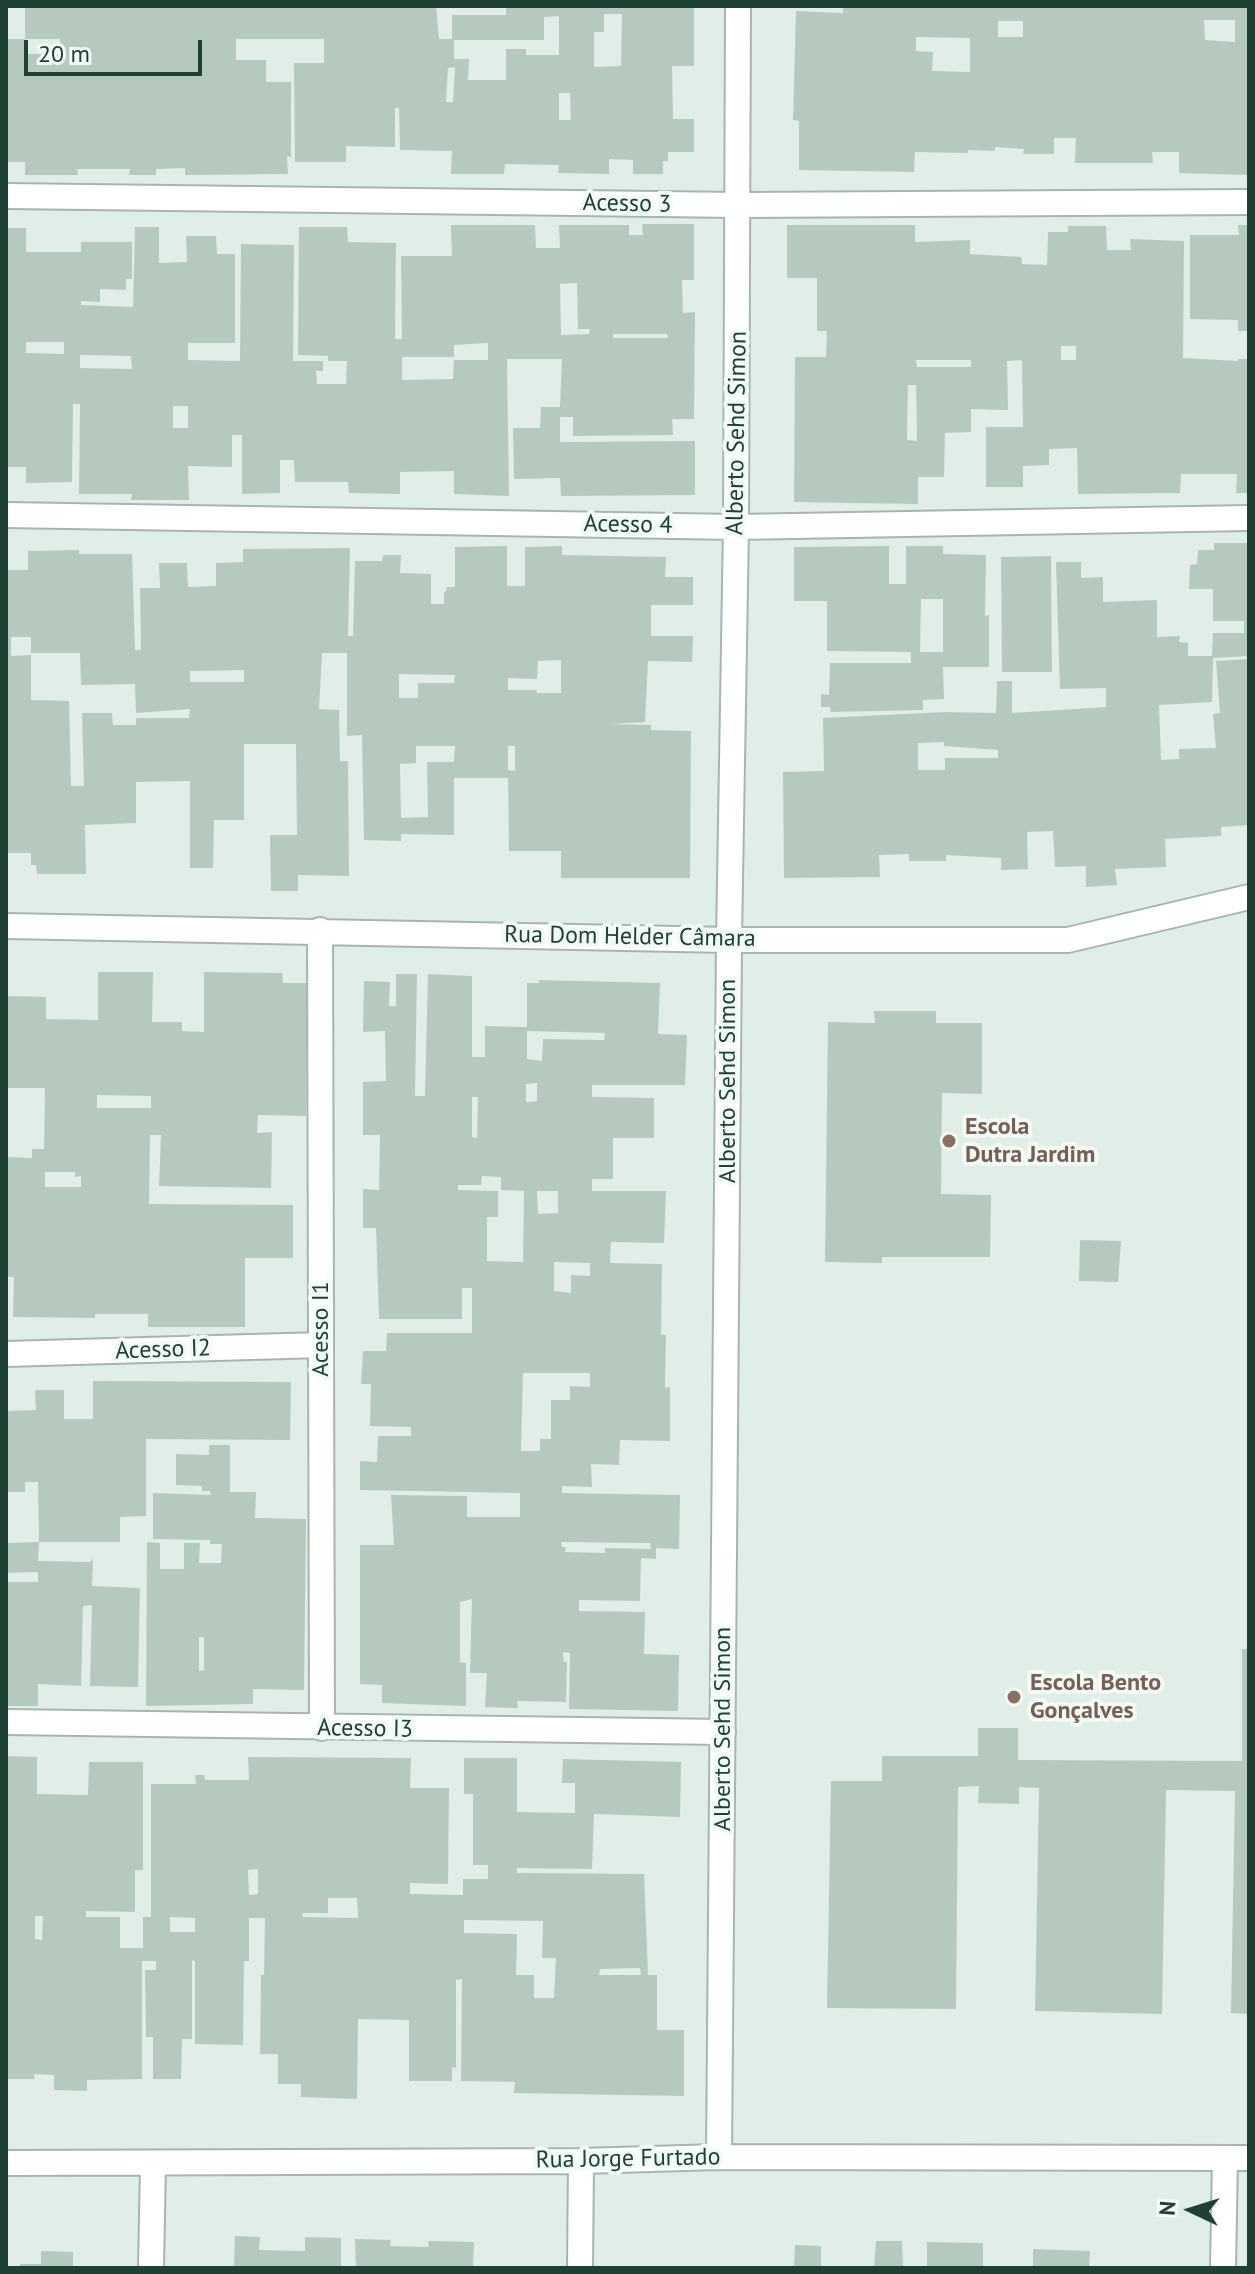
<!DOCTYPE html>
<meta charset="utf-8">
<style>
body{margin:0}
#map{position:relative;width:1255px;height:2274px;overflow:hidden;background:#e1eee7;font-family:"PT Sans",sans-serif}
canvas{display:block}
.frame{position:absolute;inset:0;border:8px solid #1f4134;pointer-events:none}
.north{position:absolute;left:1151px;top:2170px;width:80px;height:80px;-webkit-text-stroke:6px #f2faf5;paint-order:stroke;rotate:274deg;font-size:22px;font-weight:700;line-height:32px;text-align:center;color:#1f4134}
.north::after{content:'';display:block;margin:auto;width:28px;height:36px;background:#1f4134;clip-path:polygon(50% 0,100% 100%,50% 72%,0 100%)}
.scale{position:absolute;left:24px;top:40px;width:178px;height:36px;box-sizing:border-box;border:4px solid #1f4134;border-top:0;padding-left:10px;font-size:24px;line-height:28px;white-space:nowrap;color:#1f4134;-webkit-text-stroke:6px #f2faf5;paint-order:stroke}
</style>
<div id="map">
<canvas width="1255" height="2274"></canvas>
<div class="frame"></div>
<div class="north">N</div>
<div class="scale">20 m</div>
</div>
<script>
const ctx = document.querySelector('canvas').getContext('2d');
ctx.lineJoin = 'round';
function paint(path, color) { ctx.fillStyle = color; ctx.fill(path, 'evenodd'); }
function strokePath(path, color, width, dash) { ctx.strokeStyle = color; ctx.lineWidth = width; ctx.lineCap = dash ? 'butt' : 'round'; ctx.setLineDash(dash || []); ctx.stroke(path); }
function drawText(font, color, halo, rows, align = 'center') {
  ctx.font = font + ' "PT Sans",sans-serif'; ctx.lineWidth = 8; ctx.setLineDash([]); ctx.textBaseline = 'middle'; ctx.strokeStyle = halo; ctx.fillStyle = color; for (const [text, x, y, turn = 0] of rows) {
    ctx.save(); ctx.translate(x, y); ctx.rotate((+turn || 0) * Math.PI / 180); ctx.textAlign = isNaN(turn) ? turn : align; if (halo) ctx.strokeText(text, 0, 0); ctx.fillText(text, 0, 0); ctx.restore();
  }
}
paint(new Path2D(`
 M25,6L436,7L439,39H452V15H506V6H694V66H672L673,119H694V152H668V161H663V174H633V160L609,159V174L558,173L559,165L505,164L504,174H451L452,151L400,150L399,108H395V147L346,146V162H295L294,63H324V39H236V60H266V82H291V157L287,156L288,174L185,175V168L156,169V175H129L130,169H77L78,175H25V162H6V39H25ZM604,14H622L621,66L594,67V32H604ZM559,16V55H526V49H506V80H468L469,59H454V40H544V17ZM25,39H60L61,54H25ZM455,67L453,102H446L448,68ZM559,93H570L571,120H559Z
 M843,6H1249V175L1179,173V152H1152L1153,163H1075L1076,138H1054V154H1023L1024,149L995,147V151L968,150V153L915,152L914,172L799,170V121L793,120L796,11L843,13ZM1204,20H1235V42L1205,40ZM998,21H1023V37H998ZM916,37L970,38V72L932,71L933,52L916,51Z
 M642,224H694V280H682L683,313L695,312L694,419H672L673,435L573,436V417H560V442L695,441V495L561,496L560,478L514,479L513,428H540L541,407H560L562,359H507L509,496L454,494V471L400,472V494L349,493L348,482H295L294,460H280V493L242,494V435H232V467L188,466L189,500H131L132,494H79L80,404H73L72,482L26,483V467H6V228H26V252H81V242H132V279H126V290L100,289V302L81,301V305L133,307L135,227H159V263L187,262L186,236H216L217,254H235V343H188V360L240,361L241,244L294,245L293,361H323V371H316L317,384H346L347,361H328V356L298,355L299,227H347L348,242L396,243L395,339H402L401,256H452L451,225H535L536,248H560L559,225H629V235H643ZM577,283L578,329H590L589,334L561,335L560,284ZM613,334H667L668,338H613ZM26,342H64V354L26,353ZM488,343V360H454L453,379L402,380V357H454V345ZM80,355L131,356L132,369L80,368ZM173,406H188V428H173Z
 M787,225H915V242L970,240V254L1021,257L1022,264L1047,265L1048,232H1068V226H1106L1107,250H1131L1130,239L1184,241L1183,358L1238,361V359H1249V493H1236L1237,474H1181L1180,493L1078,494L1077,448L1049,449V465L1023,466V487H986V427H1023L1022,360L1007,361L1008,410L971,409V432L945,433L944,477H918V504L794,502L795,357H826L827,331H817V278H787ZM1061,346H1076V360H1061ZM916,360H971V367H917ZM908,385H916L917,441L907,440Z
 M1238,225H1249V331H1238V320L1190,319V235H1239Z
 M1214,543H1249V656L1213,658L1212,702L1159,705L1161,760L1179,759V749L1216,748L1213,714L1220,713L1216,661L1249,659V825L1221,827V836L1165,839L1166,867L1115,869L1117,885L1086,887V866L1055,867L1053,831L1027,832L1028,869L1001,870V858L946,855V861H909V854L879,855L880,877L784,878L783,772L824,771L823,718L944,712L996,713L997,681H1012V713L1106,707V688L1060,689L1056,562H1081V578L1103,577V602L1157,600V637L1180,636L1179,642L1188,643V656H1212L1213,633H1244V621H1213V589H1189L1190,565L1197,564L1198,550H1214ZM944,742V746L998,750V758H945V770H918V743Z
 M507,546V586H525V547L562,546V555L666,557L665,577H693V605H651V636H693L692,662L648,661L645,722L611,724L651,725V730L691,731L690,878H561V851H509L508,778H454V835L401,834V841L364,840L362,735L347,736V653H322L319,709L339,710L340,761H348L349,876L298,875V891H271L270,835H297L296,744H244V820H214L213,868H190V781L136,782V823L85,825L86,874H37L36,865H31V853H6V570H28V551L79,550V554H132L135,650H141L140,588H160L159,563H187L188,587L216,586V563L243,562V549L350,548L348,636H353L355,561H382L383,555H401L400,573L431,574V604H444V592H446L447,587H455V547ZM11,637H31V653H80L81,685L135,684L136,713L190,709L189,718H136V725H113L112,713H82L84,786H71L69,701L31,700V655L11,656ZM561,660V693H536L537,690H508V678L537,679L538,661ZM244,670V682H190V671ZM399,674L455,675L454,683H418V698H399ZM416,746H455L454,762H427L428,817L401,818L400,764L416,763ZM508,746H515V771L508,770Z
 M889,546V584H906V546H943V554L986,555L985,616L989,615V667H943L944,699L923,700V710L831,712L830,707H821V694L829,695L830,663H911V652L827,651V601H794V547ZM921,599H943V652H920Z
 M1051,556L1052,672H1002L1001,557Z
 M98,972H153L152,1022H182V1031L204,1032V972L282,973L283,983H312V1033H307L306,1116L258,1115L257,1133L272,1132L271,1188L159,1186L161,1135H150L149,1204L293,1205V1258H245V1327H148V1314H95V1318L13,1317L14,1277H6V1157L32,1158V1149H44L45,1088H6V996L46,997V1019L98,1020ZM97,1095L151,1096V1108H97ZM45,1172H75V1177L81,1176V1187H45Z
 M396,974H417L415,1096H425L428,974L472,976V1057H485V1026L527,1027V983H539V980L660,983L658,1034L687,1035L685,1085H592V1097L654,1098V1138H613V1179H592V1191H666L664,1243L611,1242L610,1263L662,1264L661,1335H666L665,1388L670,1387V1441L620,1440L619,1465L591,1464L592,1487L562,1486V1493L680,1495L679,1549L656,1548V1559L641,1558L640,1601L579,1600V1611L645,1612L644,1654L679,1655L678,1711L569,1709L570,1653L563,1652L564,1662H567L566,1702L517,1701L518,1708L485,1707L487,1673H470L472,1599L460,1602V1662L466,1663V1706L382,1703V1685L360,1684V1545H394L391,1495L467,1496V1517H520V1493L360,1490V1461L377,1462L378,1436H411V1427L370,1426L371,1384H361L363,1351H386L387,1333H472V1288H462V1319H379L376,1228H363V1189L379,1190L380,1135H363V1082L386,1081L385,1031L363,1032L364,981L390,982L389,1006H396ZM527,1031L605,1033L604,1040L543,1039L542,1061L527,1059ZM537,1083V1101L526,1102V1084ZM472,1097H478L477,1138L472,1137ZM482,1176L501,1177V1190L524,1191L523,1262L487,1261V1217H498V1191L458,1190V1185H481ZM537,1191H558V1213L538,1214ZM554,1262L590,1263V1276L571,1275V1293L554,1291ZM523,1373H590V1387L570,1386V1400H551V1439H540V1451H521ZM561,1542L650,1543L651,1549L605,1548V1553L565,1552L566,1547H562Z
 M874,1011H936V1023H982V1094L942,1093L941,1194L991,1195L990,1257H882V1263L825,1262L828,1022L875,1023Z
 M1080,1240L1121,1241L1118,1282L1079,1281Z
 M93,1381L291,1382L290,1440L146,1439V1516L120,1517V1542H39L38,1482H25V1492H6V1411L36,1410L35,1390H64V1419H93Z
 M209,1445H230V1492H256L255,1518L306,1519L304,1690L253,1689V1704L146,1706L147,1542L160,1543V1569H184V1543H200L199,1563H221L222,1544H210V1540L153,1539V1493L211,1495L210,1491H202V1486L176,1485V1454L209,1455ZM199,1637H204V1670L199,1671Z
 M39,1542L38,1561L90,1562L93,1559L92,1586L140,1588L138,1687L90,1686L92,1605L83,1606L81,1686L38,1684V1706H6V1582H38V1572L6,1573V1543Z
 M1242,1649H1249V2014L1231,2013L1235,1791L1166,1790L1162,2014L1035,2011L1039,1788L1019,1787V1804L978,1803L979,1786L958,1787L956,2009L827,2008L831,1781H882V1756H978V1728H1018V1760L1242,1761Z
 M6,1756L37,1757V1794L88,1795L89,1762H143V1870H135V1912L86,1911V1917H120V1948H143V1917H151V1784H196L195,1775H204L205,1780H249L248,1757L411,1758L410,1788H449L448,1884L410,1883V1894L463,1895V1879H488V1865H473V1794H464V1758H517V1812L575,1813V1783H562L563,1759L681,1762L680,1817L594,1814L592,1869L517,1868V1873L644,1874L648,1975H657V2030H684V2096L514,2093L515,2082L461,2081L462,1979L456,1980V2068L452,2067V2081H409V2020L358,2019L357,2099L301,2097V2084H278V2054H260L261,1975H264L265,1918H249V1961H244L243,2045L195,2044V1961L192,1960V2039H182L181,2079H153V2037H146L145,1970H156V1961H142V2079L87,2080V2091L54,2090V2075L34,2074L35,2079H6ZM258,1869V1894L249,1895L248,1870ZM328,1898H357L358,1918L302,1917L303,1913H328ZM35,1916H43L42,1940L35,1939ZM170,1917L195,1918V1932H170ZM464,1920L543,1921L542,1958H556L554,1998H534V1975H516L517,1934L464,1933ZM640,1968L641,1975H599L600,1969Z
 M235,2236L260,2237L259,2250L305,2251V2237L341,2238V2268H234Z
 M355,2239L391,2240L390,2246L429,2247L428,2241L474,2242L473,2268H356Z
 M876,2241H902L903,2268H874Z
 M927,2242L983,2243V2268H927Z
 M795,2245L821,2246V2268H794Z
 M1033,2249L1090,2251L1089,2268H1033Z
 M41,2251L73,2252V2268H20V2264H41Z`), '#b6c9bf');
const minor = new Path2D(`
 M6,196L739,205L1249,202
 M6,515L736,527L1249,518
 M6,926L729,940H1068L1249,897
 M320,930L322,1728
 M6,1354L321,1345
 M6,1722L723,1732
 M719,2157L729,940L736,527L738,6
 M6,2163L581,2161L719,2157L1249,2158
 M151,2268L153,2164
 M580,2268L581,2161
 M1223,2268L1225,2158`);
strokePath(minor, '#a3b7ae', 28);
strokePath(minor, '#fff', 24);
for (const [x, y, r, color] of [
 [949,1141,8,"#8d6e63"],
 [1014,1697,8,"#8d6e63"]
]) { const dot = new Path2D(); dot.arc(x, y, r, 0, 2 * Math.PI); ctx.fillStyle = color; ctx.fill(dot); strokePath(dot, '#f2faf5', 3); }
drawText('24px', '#1f4134', '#f2faf5', [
 ["Acesso 3",627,204,1],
 ["Alberto Sehd Simon",737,433,-89],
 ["Acesso 4",628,525,1],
 ["Rua Dom Helder Câmara",630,937,1],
 ["Alberto Sehd Simon",728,1081,-90],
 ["Acesso I1",321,1329,-90],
 ["Acesso I2",163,1350,-2],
 ["Acesso I3",365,1729,1],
 ["Alberto Sehd Simon",723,1729,-90],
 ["Rua Jorge Furtado",628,2159,-1]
]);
drawText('bold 24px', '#785e54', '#f2faf5', [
 ["Escola",965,1127],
 ["Dutra Jardim",965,1155],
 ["Escola Bento",1030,1683],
 ["Gonçalves",1030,1711]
], 'left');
</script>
